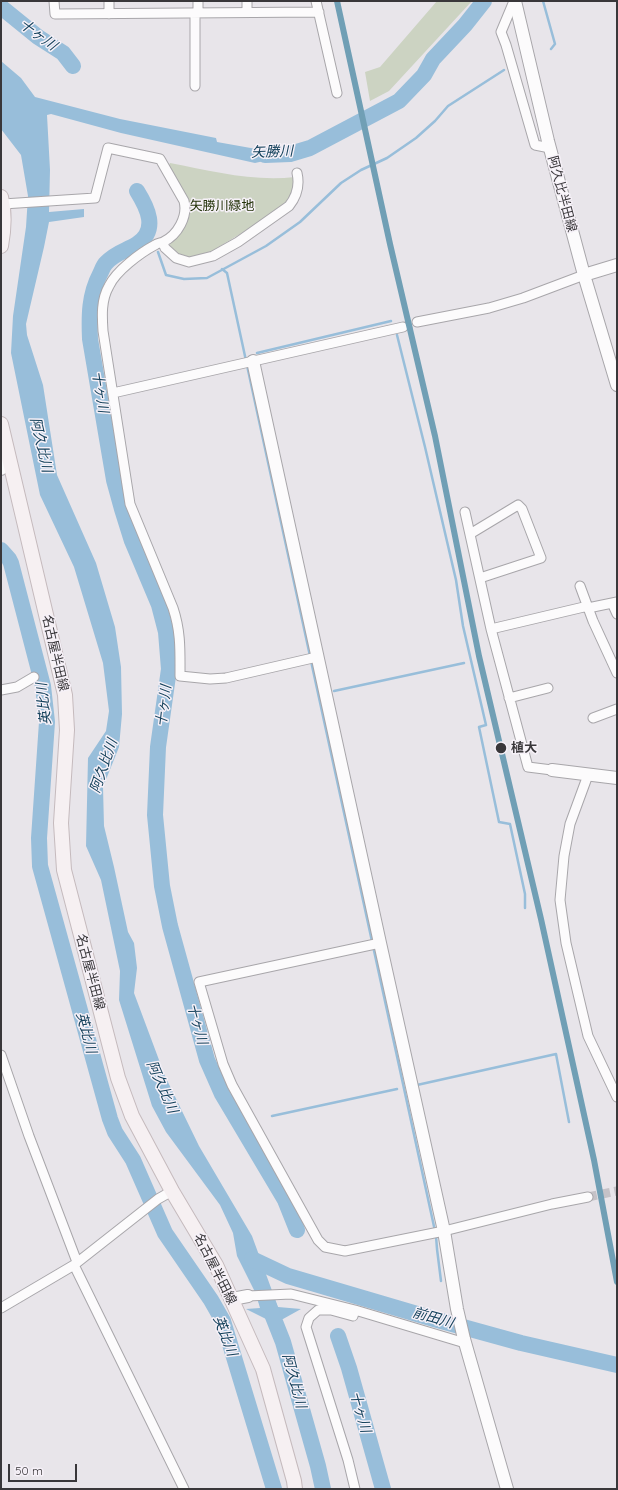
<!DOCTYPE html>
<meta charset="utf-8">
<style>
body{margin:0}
#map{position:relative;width:618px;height:1490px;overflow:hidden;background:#e8e5ea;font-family:Quicksand,sans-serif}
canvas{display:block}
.frame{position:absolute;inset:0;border:2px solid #39373a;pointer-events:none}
.scale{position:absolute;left:8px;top:1464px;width:69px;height:18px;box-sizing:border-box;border:2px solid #39373a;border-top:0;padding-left:5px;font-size:12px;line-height:14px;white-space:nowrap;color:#39373a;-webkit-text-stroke:3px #f6f1f8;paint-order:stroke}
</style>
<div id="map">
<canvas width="618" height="1490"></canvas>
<div class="frame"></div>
<div class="scale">50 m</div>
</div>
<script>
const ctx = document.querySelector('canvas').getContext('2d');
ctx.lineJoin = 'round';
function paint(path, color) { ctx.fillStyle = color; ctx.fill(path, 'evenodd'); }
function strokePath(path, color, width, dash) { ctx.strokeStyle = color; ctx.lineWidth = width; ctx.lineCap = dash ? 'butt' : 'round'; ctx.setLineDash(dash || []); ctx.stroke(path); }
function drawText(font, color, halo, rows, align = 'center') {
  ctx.font = font + ' Quicksand,"Noto Sans JP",sans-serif'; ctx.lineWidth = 3; ctx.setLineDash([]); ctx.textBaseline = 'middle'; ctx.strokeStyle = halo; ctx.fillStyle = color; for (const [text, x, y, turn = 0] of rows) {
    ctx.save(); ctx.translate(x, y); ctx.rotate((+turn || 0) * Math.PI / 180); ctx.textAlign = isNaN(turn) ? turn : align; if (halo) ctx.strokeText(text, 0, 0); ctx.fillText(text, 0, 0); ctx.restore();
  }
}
paint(new Path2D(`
 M437,1H472L389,91L370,101L365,72L380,67Z
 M170,163C212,171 253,182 295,177L296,183L288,205L212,251L190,257L179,254L170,246V242C177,234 185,226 189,217C194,203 175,177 169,165Z`), '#ccd3c2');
paint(new Path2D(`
 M1,61L21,78L35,97L120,119L216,138L217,142L290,155L255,163L121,133L51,114L47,115L50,170L49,212L84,209V217L49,222L44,247L26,324L27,335L43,385L57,475L96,563L115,627L121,667L122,714L119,747L103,787L104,826L114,867L128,932L134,943L137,968L134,993L165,1076L199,1146L252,1236L278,1307L301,1309L283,1319L268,1320L246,1309L260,1308L256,1294L237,1256L233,1233L220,1205L166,1132L152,1106L119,1000L120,971L101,880L86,846L88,758L106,731L109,711L103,663L74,567L40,495L11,353L13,316L26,227L28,196L21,155L1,129Z`), '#98beda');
strokePath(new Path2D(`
 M543,1L555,44L551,49
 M158,252L166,275L184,279L207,278L266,246L300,222L341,183L361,170L387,158L416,138L435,121L448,106L504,70
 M222,269L227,273L310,656
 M397,335L425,447L456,580L463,626L486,725L479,727L499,822L510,824L525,894V908
 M257,353L391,321
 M311,661L435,1231
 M334,691L464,663
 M417,1085L556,1054L569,1122
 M272,1116L397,1089
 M436,1236L437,1249L441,1281`), '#98beda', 2.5);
strokePath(new Path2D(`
 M1,7L38,37L63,53L73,66
 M265,155L290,154L310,148L399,101L424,75L433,59L465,25L484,1
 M137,191C147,207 159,230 137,244C126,251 116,252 106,263C103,266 102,270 100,274C89,295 89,316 90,339L114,480L122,509L132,541L159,605L166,632L169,669L158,747L155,815L162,886L170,926L207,1060L222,1094L285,1200L297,1230
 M1,550L9,559L11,563L43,686L47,722L39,838L40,866L110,1119L115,1132L133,1160L165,1233L211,1300L223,1321L274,1489
 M252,1259L288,1276L434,1319L521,1343L617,1365
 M266,1299L283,1342L318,1466L323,1489
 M338,1336L349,1368L383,1489`), '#98beda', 16);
strokePath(new Path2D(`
 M403,327L417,322
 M588,1197L617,1191`), '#c5c2c7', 9, [9, 4.5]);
const street = new Path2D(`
 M54,1L55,14L319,12
 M109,1V14
 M198,1V13
 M247,1V12
 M316,1L337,93
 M514,1L501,32L506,45L535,145L550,148
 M195,13V86
 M3,204L95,198L108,148L160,159L184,201C188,216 178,235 163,242C161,243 157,243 155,245C140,253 116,271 109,286C101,300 102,316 103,331L130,504L173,608C181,632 180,651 180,676L210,679L226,678L317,657
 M163,243L165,248L176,258L189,262L213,256L238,242L289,206C297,196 300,186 297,173
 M417,322L489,308L523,298L584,275
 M113,393L403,327
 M465,512L491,629L528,767L552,770
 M470,534L518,505L522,509L541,558L480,578
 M580,586L593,621L617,673
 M612,603L617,614
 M588,608L617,602
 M491,629L588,606
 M1,690L17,687L34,677
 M509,698L548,688
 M593,718L617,709
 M588,775L570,824L564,856L560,900L566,943L588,1036L617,1097
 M380,943L199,982L223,1064L232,1085L318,1240L325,1247L345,1251L444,1231L552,1204L588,1197
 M1,1055L29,1136L77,1262
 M74,1265L184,1489
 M248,1296L291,1294L355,1310L465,1343
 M1,1308L74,1265L158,1199L172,1191
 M355,1310L353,1316L331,1310H318L309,1318L306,1327L348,1460L355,1489`);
const secondary = new Path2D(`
 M515,1L548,141L584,275L617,385
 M584,275L617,265
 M253,361L380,943L444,1231L457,1309L464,1339L507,1489
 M1,457L10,460L1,469
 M552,770L617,778
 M232,1299L248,1296`);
const primary = new Path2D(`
 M1,197C5,213 4,230 1,246
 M1,424L65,695L67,730L61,823L64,870L118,1078L132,1116L172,1191L216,1265L263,1369L294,1481L295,1489`);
strokePath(street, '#a8a6aa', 11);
strokePath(secondary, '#a8a6aa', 14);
strokePath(primary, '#c5babd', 16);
strokePath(street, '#fcfbfc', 9);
strokePath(secondary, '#fcfbfc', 12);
strokePath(primary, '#f6f0f2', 14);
strokePath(new Path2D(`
 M337,1L390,244L435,436L479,656L541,919L594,1160L617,1282`), '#709fb5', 6);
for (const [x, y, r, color] of [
 [501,748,6,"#39373a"]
]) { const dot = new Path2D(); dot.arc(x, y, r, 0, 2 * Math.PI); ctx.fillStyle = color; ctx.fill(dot); strokePath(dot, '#f6f1f8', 1.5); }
drawText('13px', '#39373a', '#f6f1f8', [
 ["阿久比半田線",562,194,75],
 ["名古屋半田線",55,653,77],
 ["名古屋半田線",90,972,75],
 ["名古屋半田線",215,1269,63]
]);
drawText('13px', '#24330a', '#f6f1f8', [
 ["矢勝川緑地",222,206]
]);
drawText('bold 13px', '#39373a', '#f6f1f8', [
 ["植大",511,748]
], 'left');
drawText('italic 14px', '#15425c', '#f6f1f8', [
 ["十ヶ川",38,35,36],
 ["矢勝川",272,152,-2],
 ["十ヶ川",100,392,81],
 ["阿久比川",41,445,77],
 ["英比川",44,704,-96],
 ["十ヶ川",164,706,-83],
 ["阿久比川",104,766,-71],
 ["十ヶ川",197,1024,75],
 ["英比川",86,1033,75],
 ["阿久比川",162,1087,66],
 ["前田川",433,1318,16],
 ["英比川",225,1336,69],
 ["阿久比川",294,1381,75],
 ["十ヶ川",360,1412,74]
]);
</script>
